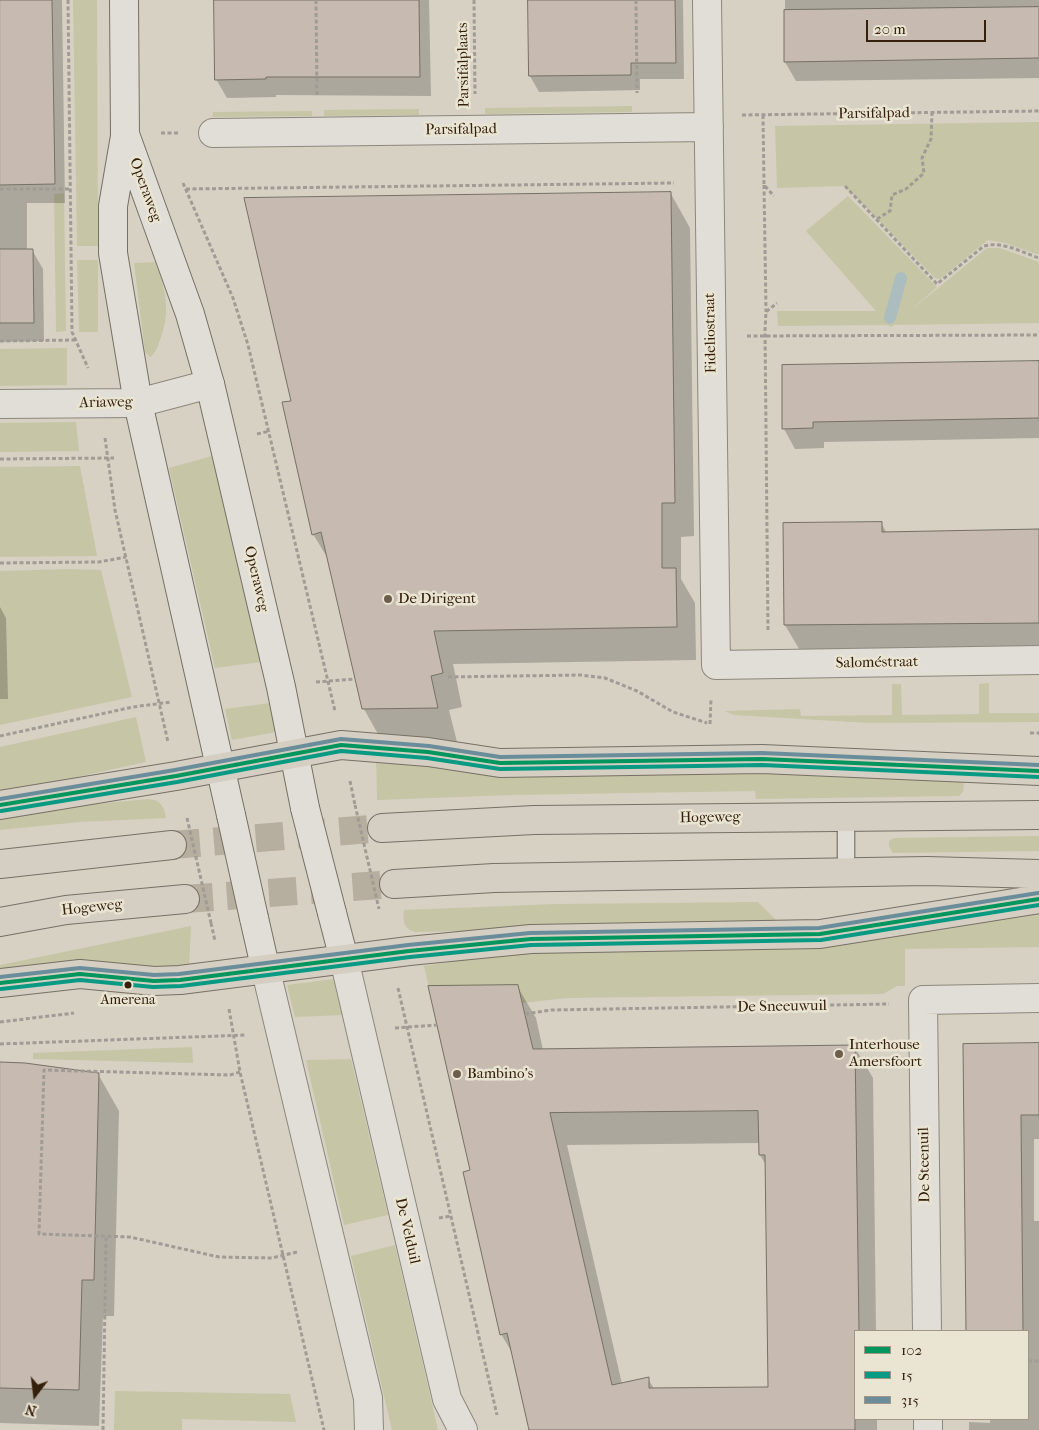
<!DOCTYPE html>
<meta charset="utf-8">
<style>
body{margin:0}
#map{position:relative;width:1039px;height:1430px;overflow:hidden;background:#d6d1c3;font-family:"IM FELL French Canon",serif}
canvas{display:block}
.legend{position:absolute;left:854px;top:1330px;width:175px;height:90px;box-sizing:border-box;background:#eae4d3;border:1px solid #a19683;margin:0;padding:6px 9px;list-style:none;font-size:15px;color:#34200b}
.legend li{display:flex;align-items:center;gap:10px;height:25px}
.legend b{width:25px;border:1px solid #a19683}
.north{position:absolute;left:10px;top:1370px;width:50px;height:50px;-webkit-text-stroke:4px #eae4d3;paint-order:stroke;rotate:195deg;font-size:14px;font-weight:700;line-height:20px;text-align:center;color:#34200b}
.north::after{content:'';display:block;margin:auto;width:18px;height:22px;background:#34200b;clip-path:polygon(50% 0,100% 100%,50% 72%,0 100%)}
.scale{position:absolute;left:866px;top:20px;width:120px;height:22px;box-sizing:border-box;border:2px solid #34200b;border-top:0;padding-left:6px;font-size:15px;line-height:18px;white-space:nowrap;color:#34200b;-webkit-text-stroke:4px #eae4d3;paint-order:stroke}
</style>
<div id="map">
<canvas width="1039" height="1430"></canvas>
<ul class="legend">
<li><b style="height:6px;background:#00965e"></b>102</li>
<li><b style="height:6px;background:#089a83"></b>15</li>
<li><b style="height:6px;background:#6a8d9c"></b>315</li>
</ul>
<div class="north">N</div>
<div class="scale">20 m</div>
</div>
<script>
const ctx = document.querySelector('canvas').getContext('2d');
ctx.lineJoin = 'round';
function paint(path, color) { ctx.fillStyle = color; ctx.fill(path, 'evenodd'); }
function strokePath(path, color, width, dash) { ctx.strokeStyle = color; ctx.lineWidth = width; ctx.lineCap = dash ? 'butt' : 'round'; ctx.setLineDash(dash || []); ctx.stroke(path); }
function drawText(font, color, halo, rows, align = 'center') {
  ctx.font = font + ' "IM FELL French Canon",serif'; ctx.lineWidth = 5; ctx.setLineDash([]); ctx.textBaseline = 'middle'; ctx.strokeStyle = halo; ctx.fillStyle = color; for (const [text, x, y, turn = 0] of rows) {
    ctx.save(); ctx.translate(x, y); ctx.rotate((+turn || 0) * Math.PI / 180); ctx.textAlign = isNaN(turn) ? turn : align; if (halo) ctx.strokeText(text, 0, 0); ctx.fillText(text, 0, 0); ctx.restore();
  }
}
paint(new Path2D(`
 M73,0H97L98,246H77Z
 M632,106V112L485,114V108Z
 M419,109V115L324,116V110Z
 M312,111V116L212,117L213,112Z
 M1039,122V255L1005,243L988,240L940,279L935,278L845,186L777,188L775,126Z
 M64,193L66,331L56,332L54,194Z
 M848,196L937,287L910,311L987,248H1000L1039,262V323L894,325L891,327L888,325L778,326L777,311H876L806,231Z
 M77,260H98V332H79Z
 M155,262C166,289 171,312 160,340C158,346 155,354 150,357L145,352L134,263Z
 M67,348V385L0,386V349Z
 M76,422L79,451L0,452V423Z
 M212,456L261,662L215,668L169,468Z
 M80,466L97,556L0,557V467Z
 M69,569L101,570L132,697L0,725V571Z
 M989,683V713H1039V722L870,723L734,715L725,711L800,709L801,716L892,715V684H901L902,715L979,714V684Z
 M270,703L276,732L232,740L225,709Z
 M136,717L146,762L0,794V747Z
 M376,757L962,780L964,784L963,792L959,796L756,799L755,791L513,795L379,800H377Z
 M149,799C161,800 164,807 166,818L80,822L0,830V816L63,807Z
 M1039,836V851L893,853L889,847V841L894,838Z
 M758,902L780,924L415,932C403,929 403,920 404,910L555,904Z
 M1039,913V947L905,949V986H897L883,994L566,998L435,1013L424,966L516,952Z
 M191,926L189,967L0,973V965Z
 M333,979L342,1015L295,1017L287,985Z
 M192,1047L193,1063L33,1059V1053Z
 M351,1059L388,1215L344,1225L306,1060Z
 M395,1245L438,1430H392L351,1256Z
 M115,1391L290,1394L296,1422L182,1419V1430H114Z`), '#c6c5a5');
paint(new Path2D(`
 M0,0H62L65,203H27V250H32L43,269L44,341L0,342Z
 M215,0H429L431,96L276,95V97L227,98L216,79Z
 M529,0H683L684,79H640V90L539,92L530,76Z
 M785,0H1039V78L796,81L785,62Z
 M671,194L690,228L694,536L681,537V579L695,603L696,660L453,664L462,707L449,710L457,742L383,743L364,709L330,562L313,534L292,401Z
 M1039,363V438L824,442V448L795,449L784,429Z
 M881,523L887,533L1039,532V656L805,659L785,625L784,525Z
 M0,607L6,618L8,699H0Z
 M517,986L536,1018L543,1050L854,1046L873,1078L876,1331H855V1419H877V1430H531L514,1356L501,1334L471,1171ZM760,1143V1155L767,1167L770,1388L655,1390L648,1379L622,1384L567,1145Z
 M1039,1044V1139H1034V1221H1039V1430H969V1422L990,1423V1419H1028V1331H968L964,1045Z
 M0,1064L98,1074L119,1111L114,1316H103L99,1426L0,1423Z`), '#0003');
strokePath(new Path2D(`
 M890,318L901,278`), '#abbdbe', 12);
const building = new Path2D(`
 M0,0H52L55,184L0,185Z
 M214,0H419L420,77H266V79L215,80Z
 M528,0H675L676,63H631V75L529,76Z
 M1039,7V58L784,62V10Z
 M671,192L675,503H662V568H676L677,627L434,631L443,673L431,676L438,708L362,709L321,532L312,535L282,402L291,401L244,198Z
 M0,249H33L34,323H0Z
 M1039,361V418L813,422V428L782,429V365Z
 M882,522V532L1039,529V623L784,625L783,523Z
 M518,985L533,1049L855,1045L859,1331H855V1430H529L507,1333L500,1335L463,1172L470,1170L428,986ZM758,1111L759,1155H765L768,1387L649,1388V1377L612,1385L550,1113Z
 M1039,1043V1115H1021L1023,1331H966L963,1044Z
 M0,1062L25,1063L99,1073L94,1280H82L79,1390L0,1388Z`);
paint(building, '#c6bab1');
strokePath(building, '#767065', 1);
strokePath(new Path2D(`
 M172,845L382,828
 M185,899L394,884`), '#b6ae9e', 28, [28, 14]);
const lane = new Path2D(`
 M846,873V816`);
const street = new Path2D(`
 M707,0L716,665L1039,660
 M213,133L709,127
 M0,404L138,403L210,384
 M344,959L447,1399L463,1430
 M266,971L368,1398L369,1430
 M927,1331L923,1000L1039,998
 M928,1419V1430`);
const secondary = new Path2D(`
 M124,0L125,136L113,206V253L138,403L231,815
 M126,137L190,314L210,384L281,687L305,808
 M332,913L344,959
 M254,918L266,971`);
const primary = new Path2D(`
 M0,805L176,776L341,745L428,752L500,763L762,759L1039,771
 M382,828L534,820L1039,815
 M0,864L172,845
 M394,884L494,878L927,871L1039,874
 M0,922L66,910L185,899
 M0,983L80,974L154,981L180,980L409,951L531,939L820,934L1039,899`);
strokePath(lane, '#8d877d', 19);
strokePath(street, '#8d877d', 30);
strokePath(secondary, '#767065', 30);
strokePath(primary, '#767065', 30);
strokePath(new Path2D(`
 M68,0L72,332L88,368
 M316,0L317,97
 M474,0L475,94
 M636,0L637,93
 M742,115L1039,111
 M763,115L764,185L774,196
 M161,133H180
 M183,183L233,298L248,345L335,711
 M764,185L766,312
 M845,186L937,284L984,246C1003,241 1021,252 1039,258
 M0,189H70
 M186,189L674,183
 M877,219L890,211L892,195L906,189L924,173L922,158L931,139L932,113
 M747,336L1039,335
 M0,341L76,340
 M257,434L270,431
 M105,438L115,510L168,742
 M0,459L114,458
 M0,563L99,562L126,557
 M768,630L765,330L766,312L777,303
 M448,677L581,675L605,678L637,691L673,712L707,723
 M316,682L355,679
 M710,724L711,700
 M1030,733H1039
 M0,736L133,707L171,702
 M350,781L355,805
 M211,923L215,941
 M398,988L497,1415
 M229,1009L240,1072L324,1430
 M525,1014L551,1010L889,1004
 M0,1022L74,1013
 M395,1028L437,1025
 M0,1044L246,1035
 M240,1072L230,1075L44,1070L39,1234L130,1237L219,1257L272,1258L297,1252
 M439,1218L451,1216
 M1028,1361H1039
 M103,1430L106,1236`), '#a09c95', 3, [4, 2.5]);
strokePath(lane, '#e1ded7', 16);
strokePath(street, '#e1ded7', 28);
strokePath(secondary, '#e1ded7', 28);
strokePath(primary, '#d5cec2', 28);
const secondaryBridge = new Path2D(`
 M305,808L332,913
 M231,815L254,918`);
strokePath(secondaryBridge, '#767065', 30, []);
strokePath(new Path2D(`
 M355,805L379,909
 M187,818L211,923`), '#a09c95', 3, [4, 2.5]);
strokePath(secondaryBridge, '#e1ded7', 28);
strokePath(new Path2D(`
 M0,805L176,776L341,745L428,752L500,763L762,759L1039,771
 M0,983L80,974L154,981L180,980L409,951L531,939L820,934L1039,899`), '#00965e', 4);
strokePath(new Path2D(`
 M1,811L177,782L341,751L427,758L500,769L762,765L1039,777
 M1,989L80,980L153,987L181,986L410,957L531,945L821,940L1039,905`), '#089a83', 4);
strokePath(new Path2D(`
 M0,799L175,770L341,739L429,746L500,757L762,753L1039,765
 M0,977L80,968L154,975L179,974L408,945L530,933L819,928L1038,893`), '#6a8d9c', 4);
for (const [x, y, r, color] of [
 [388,599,5,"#6d5e4b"],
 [128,985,4.5,"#34200b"],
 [839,1054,5,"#6d5e4b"],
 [457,1074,5,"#6d5e4b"]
]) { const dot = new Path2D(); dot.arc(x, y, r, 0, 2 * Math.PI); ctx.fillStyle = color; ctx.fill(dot); strokePath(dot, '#eae4d3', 2); }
drawText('14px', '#34200b', '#eae4d3', [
 ["Amerena",128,1001]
]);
drawText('15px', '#34200b', '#eae4d3', [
 ["Parsifalplaats",464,65,-91],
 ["Parsifalpad",874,114,-1],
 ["Parsifalpad",461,130,-1],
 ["Operaweg",145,190,70],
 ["Fideliostraat",711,333,-91],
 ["Ariaweg",106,403,-1],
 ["Operaweg",256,579,77],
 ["Saloméstraat",877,663,-1],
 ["Hogeweg",710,818,-1],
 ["Hogeweg",92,908,-6],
 ["De Sneeuwuil",782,1007,-1],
 ["De Steenuil",925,1165,-91],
 ["De Velduil",407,1231,77]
]);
drawText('15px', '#34200b', '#eae4d3', [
 ["De Dirigent",398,599],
 ["Interhouse",849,1045],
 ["Amersfoort",849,1062],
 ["Bambino's",467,1074]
], 'left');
</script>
